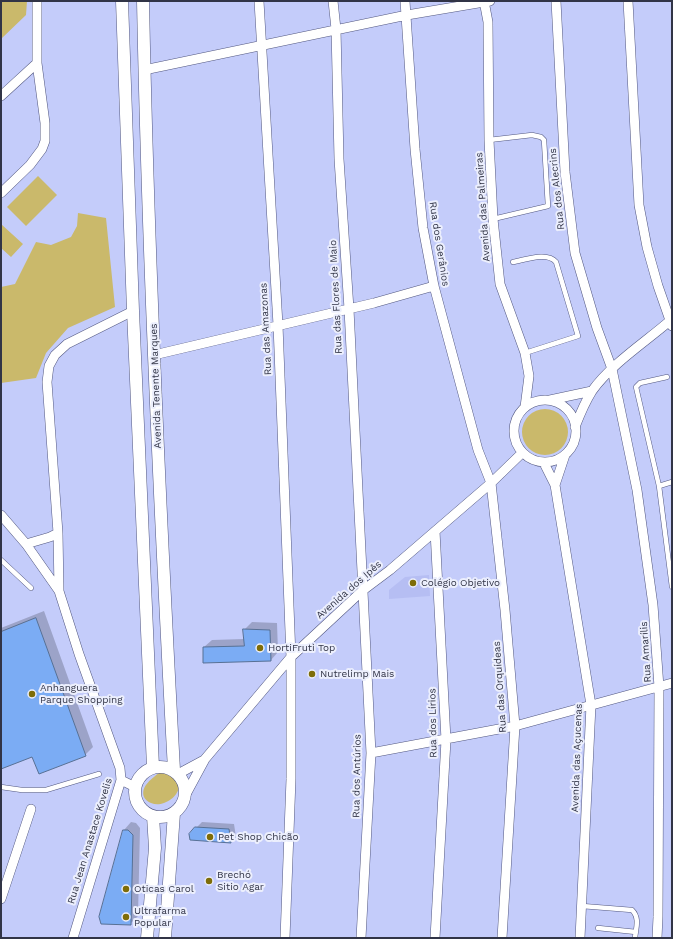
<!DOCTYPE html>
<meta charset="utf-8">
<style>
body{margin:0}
#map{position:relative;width:673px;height:939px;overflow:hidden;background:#c4ccfa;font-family:"Work Sans",sans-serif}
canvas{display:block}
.frame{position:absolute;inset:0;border:2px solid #313446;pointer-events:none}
</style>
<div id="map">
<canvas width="673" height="939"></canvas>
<div class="frame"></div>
</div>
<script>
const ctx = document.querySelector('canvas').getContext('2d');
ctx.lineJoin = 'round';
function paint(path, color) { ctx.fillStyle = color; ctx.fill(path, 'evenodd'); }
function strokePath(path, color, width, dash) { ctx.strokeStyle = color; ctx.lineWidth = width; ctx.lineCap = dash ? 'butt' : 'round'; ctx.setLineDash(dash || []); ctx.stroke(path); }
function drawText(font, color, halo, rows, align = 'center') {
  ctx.font = font + ' "Work Sans",sans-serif'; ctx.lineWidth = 4; ctx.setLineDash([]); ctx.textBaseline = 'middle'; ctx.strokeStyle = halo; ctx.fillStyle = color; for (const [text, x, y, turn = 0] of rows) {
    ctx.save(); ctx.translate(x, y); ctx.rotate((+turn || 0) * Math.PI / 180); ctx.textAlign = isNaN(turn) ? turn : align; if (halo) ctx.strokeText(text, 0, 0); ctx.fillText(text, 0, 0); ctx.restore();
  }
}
paint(new Path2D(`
 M429,575L430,596L389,599V590L405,577Z`), '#b6bef3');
paint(new Path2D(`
 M1,1H27L26,15L1,39Z
 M38,176L57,195L26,226L7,207Z
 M78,213L106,218L115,307L68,328L46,353L36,378L1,383V287L15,284L36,242L51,245L71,237L77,226Z
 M1,224L23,244L11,257L1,248Z
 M522 432a23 23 0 1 1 46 0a23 23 0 1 1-46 0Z
 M160,772C198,777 171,811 151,803C148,802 145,799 144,797C140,786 153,778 160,772Z`), '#cab96b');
paint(new Path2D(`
 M44,611L93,747L85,755L33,756L1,768V628Z
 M252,622L277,623L278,652L271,660L204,647L212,640L244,639V630Z
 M131,822L136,823L140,828L138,916L130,924L124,830Z
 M202,822L234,824L236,837L231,842L196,828Z`), '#0003');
const building = new Path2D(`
 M36,618L86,756L39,774L32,757L1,769V632Z
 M243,629L270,630L271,661L203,663V647L244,646Z
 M195,827L229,829L231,843L190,840L189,834Z
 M123,830H128L133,835L131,925L101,924L99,917Z`);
paint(building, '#7bacf4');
strokePath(building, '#577094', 1);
const service = new Path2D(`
 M489,140L532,135L541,137L544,140L548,206L493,219
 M513,262C525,260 547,251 556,262L578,336L525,353
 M667,377L640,383L636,387L659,486L672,587
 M659,486L672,482
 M1,560L31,588
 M1,787L22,790H46L99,774
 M582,906L632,910C640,918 636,928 635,938
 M598,928L636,932`);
const minor = new Path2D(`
 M259,1L278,325L291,657V779L285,938
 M333,1L336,29L339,159L349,309L371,753L361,938
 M405,1L415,149L423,228L434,286L478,450L491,483L505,610L515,726L502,938
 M484,1L488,22L489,140L493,219L500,284L525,353L529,376L525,407
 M556,1L565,172L575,253L597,328L612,369L637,490L653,605L659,687L658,917L657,938
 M628,1L639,205L647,247L658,286L672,326
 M144,70L407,15L490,1
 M1,96L37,63
 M1,193L30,165L42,149L45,141V123L37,63V1
 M154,355L374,303L434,286
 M550,400L592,391
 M514 431a31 31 0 1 1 62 0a31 31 0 1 1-62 0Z
 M575,427C580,414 585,402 592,391C611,364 647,341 672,319
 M544,463L555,485L591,705L580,938
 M555,485L565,455
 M1,515L26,544L59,591L79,654L120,768L121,780L73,938
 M26,544L50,537L58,533
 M59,591L58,533L47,382L49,366L55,355L67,344L133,311
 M371,753L515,726L672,683
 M178,774L204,760
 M121,780L135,787
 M185,796L205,759L291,657L362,591L390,570L491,483L522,453
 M1,899L31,809
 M435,938L446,740L435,531`);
const secondary = new Path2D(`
 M122,1L133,311L153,767
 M143,1C148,257 160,514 174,770
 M135 792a25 25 0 1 1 50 0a25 25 0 1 1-50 0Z
 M147,938L155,848L153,816
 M165,938L174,813`);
strokePath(service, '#535880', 5.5);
strokePath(minor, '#535880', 10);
strokePath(secondary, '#535880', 13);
strokePath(service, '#fff', 4.5);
strokePath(minor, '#fff', 9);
strokePath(secondary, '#fff', 12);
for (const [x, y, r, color] of [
 [413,583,4,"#7e6d08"],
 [260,648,4,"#7e6d08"],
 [312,674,4,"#7e6d08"],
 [32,694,4,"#7e6d08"],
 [210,837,4,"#7e6d08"],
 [209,881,4,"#7e6d08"],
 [126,889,4,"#7e6d08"],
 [126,917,4,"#7e6d08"]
]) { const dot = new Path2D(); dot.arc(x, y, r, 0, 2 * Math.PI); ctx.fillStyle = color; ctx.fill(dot); strokePath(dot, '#eceffd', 1.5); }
drawText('10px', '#313446', '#eceffd', [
 ["Rua dos Alecrins",557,189,-96],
 ["Avenida das Palmeiras",483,207,-94],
 ["Rua dos Gerânios",439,244,81],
 ["Rua das Flores de Maio",336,297,-93],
 ["Rua das Amazonas",266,329,-93],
 ["Avenida Tenente Marques",156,386,-92],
 ["Avenida dos Ipês",349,590,-41],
 ["Rua Amarílis",646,652,-94],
 ["Rua das Orquídeas",500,687,-94],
 ["Rua dos Lírios",433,723,-91],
 ["Avenida das Açucenas",577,758,-88],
 ["Rua dos Antúrios",357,776,-89],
 ["Rua Jean Anastace Kovelis",90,841,-73]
]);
drawText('10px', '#313446', '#eceffd', [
 ["Colégio Objetivo",421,583],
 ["HortiFruti Top",268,648],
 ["Nutrelimp Mais",320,674],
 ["Anhanguera",40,688],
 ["Parque Shopping",40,700],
 ["Pet Shop Chicão",218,837],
 ["Brechó",217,875],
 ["Sitio Agar",217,887],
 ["Oticas Carol",134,889],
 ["Ultrafarma",134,911],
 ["Popular",134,923]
], 'left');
</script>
